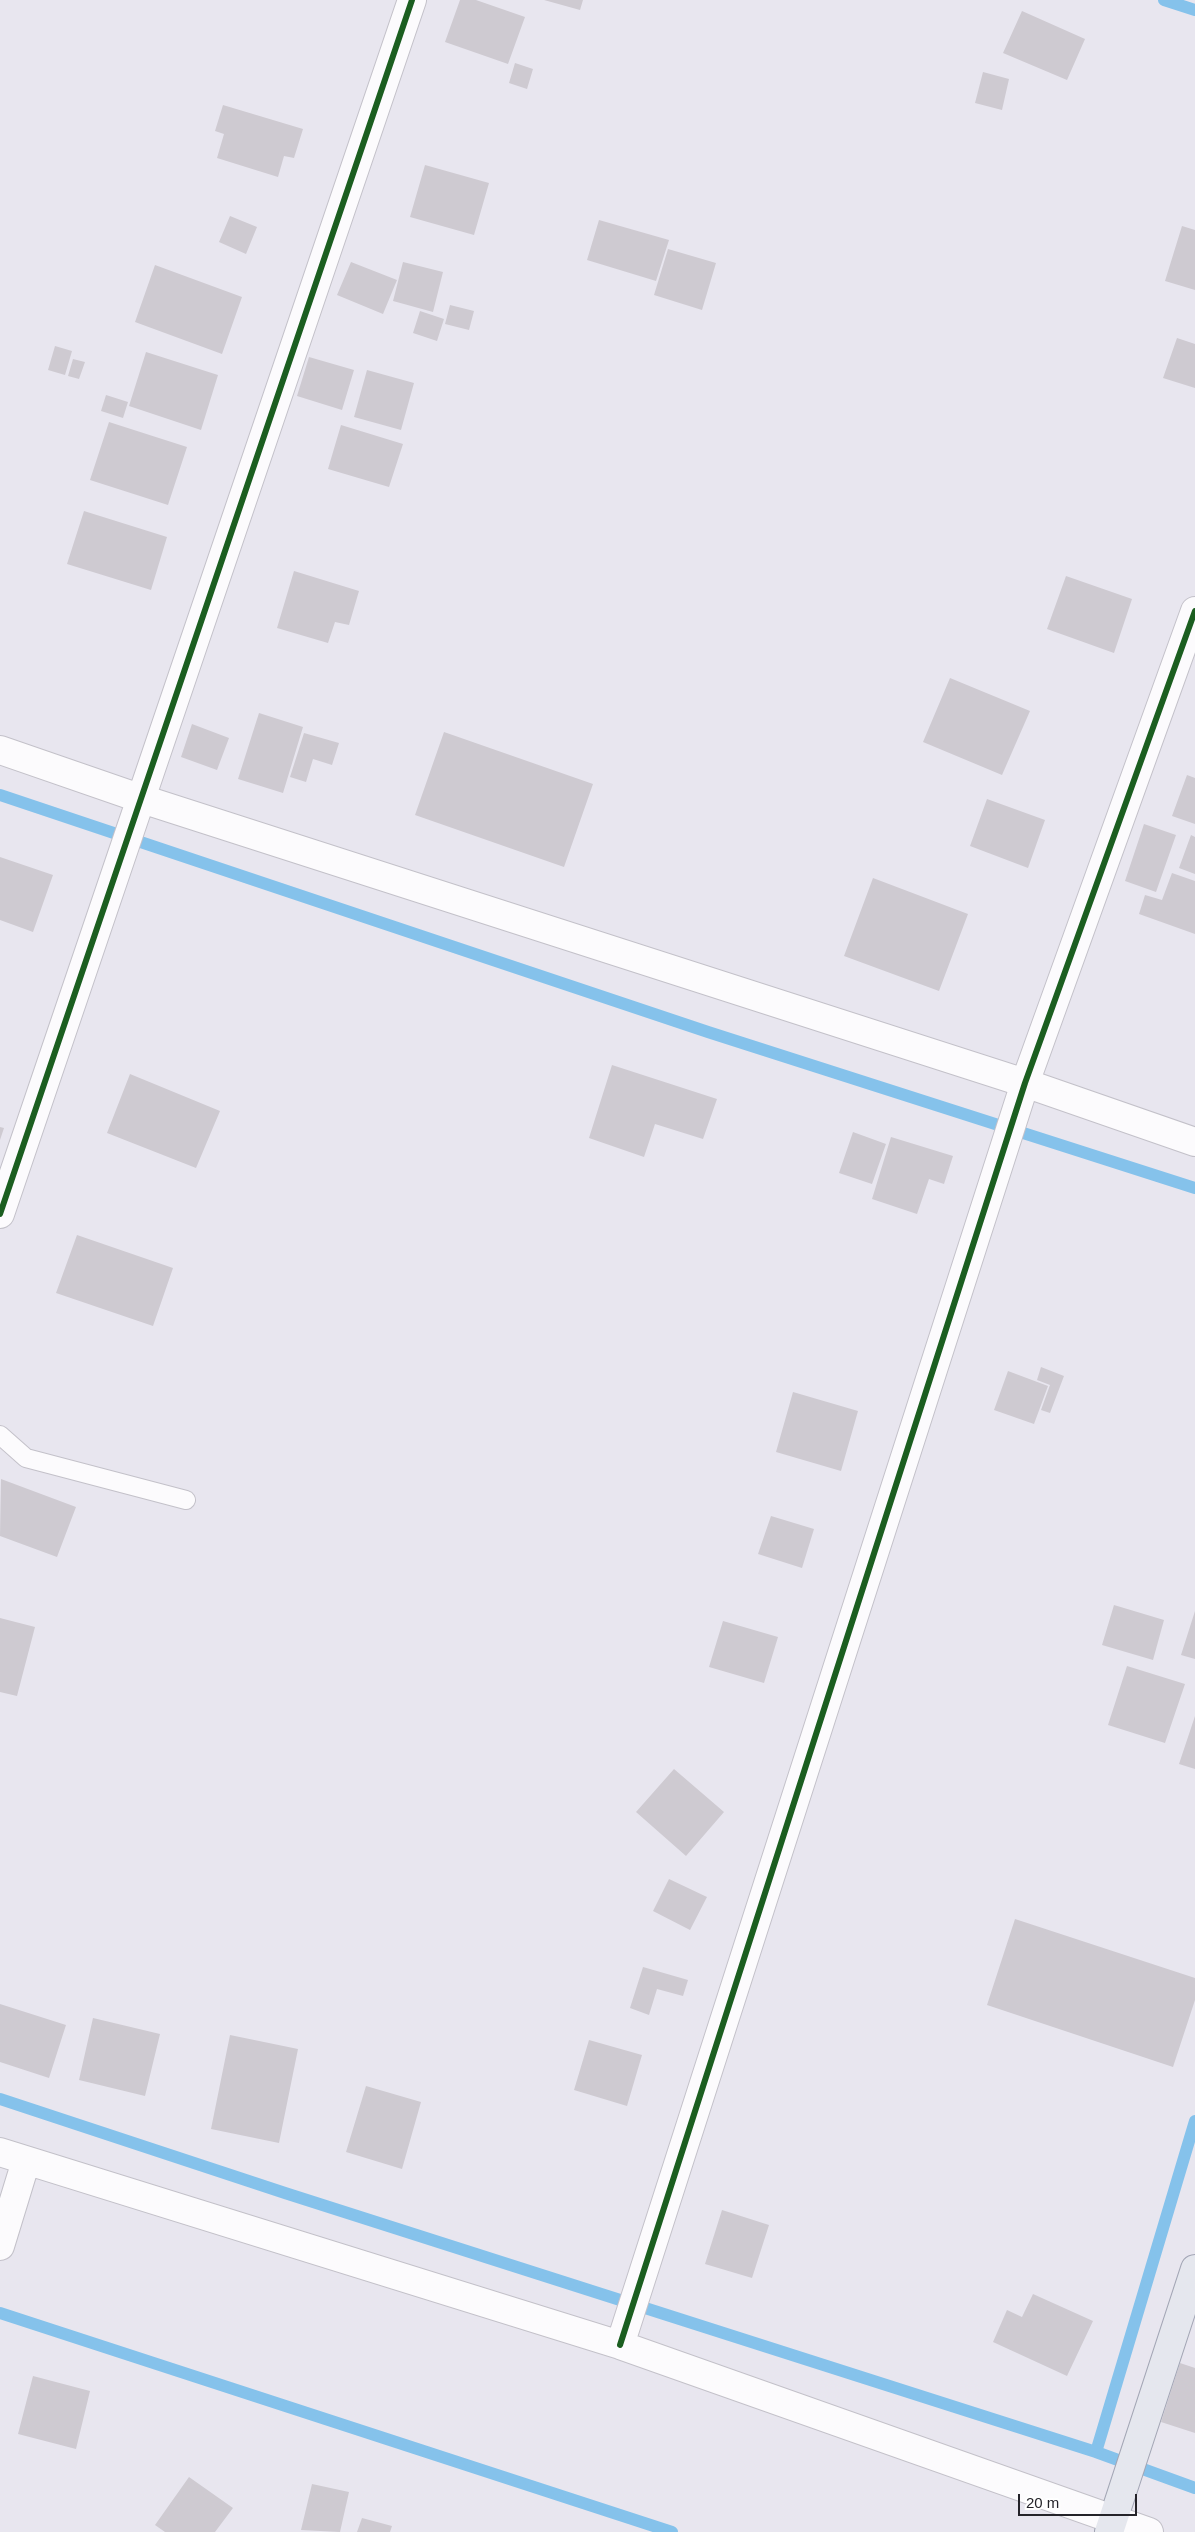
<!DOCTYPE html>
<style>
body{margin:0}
#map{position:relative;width:1195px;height:2532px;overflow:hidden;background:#e8e6ef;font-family:Arial,sans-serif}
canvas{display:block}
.scale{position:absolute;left:1018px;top:2494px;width:119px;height:22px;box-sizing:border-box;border:2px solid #242329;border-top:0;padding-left:6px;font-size:15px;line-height:18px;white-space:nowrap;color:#242329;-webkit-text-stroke:4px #fff;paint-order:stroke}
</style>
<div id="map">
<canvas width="1195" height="2532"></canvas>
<div class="scale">20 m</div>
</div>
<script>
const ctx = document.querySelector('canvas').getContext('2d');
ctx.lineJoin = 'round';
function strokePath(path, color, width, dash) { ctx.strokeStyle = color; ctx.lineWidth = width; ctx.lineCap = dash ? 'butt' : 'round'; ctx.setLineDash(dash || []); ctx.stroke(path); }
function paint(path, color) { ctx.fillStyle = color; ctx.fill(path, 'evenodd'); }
strokePath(new Path2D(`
 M1164,0L1195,10
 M0,795L708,1032L1195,1188
 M0,2099L285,2193L1096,2452L1195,2488
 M0,2313L672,2532
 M1096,2452L1195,2121`), '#85c2eb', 12);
paint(new Path2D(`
 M460,0H476L525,17L508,64L445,42Z
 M544,0H583L580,10Z
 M1022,11L1085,39L1067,80L1003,53Z
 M515,63L533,69L527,89L509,83Z
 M983,72L1009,79L1002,110L975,103Z
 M223,105L303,129L294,158L284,156L278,177L217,158L224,134L215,131Z
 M425,165L489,183L474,235L410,217Z
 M230,216L257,227L246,254L219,242Z
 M599,220L669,240L656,281L587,260Z
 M1182,226L1195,230V290L1165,281Z
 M668,249L716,263L702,310L654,295Z
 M351,262L397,280L383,314L337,295Z
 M403,262L443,272L433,312L393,301Z
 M155,265L242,297L222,354L135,322Z
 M450,305L474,311L469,330L445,324Z
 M420,311L444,319L437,341L413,333Z
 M1177,338L1195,344V388L1163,378Z
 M55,346L72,351L65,375L48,370Z
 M146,352L218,375L201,430L129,406Z
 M309,357L354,370L342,410L297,396Z
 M73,359L85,362L79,379L68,376Z
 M367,370L414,383L401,430L354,417Z
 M106,395L128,402L123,418L101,411Z
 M109,422L187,447L168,505L90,480Z
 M341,425L403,444L389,487L328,469Z
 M84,511L167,537L151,590L67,564Z
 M294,571L359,591L349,625L335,622L328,643L277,628Z
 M1066,576L1132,599L1114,653L1047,629Z
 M950,678L1030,711L1002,775L923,742Z
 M259,713L303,727L283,793L238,779Z
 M192,724L229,738L217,770L181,757Z
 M444,732L593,784L564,867L415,815Z
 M304,733L339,743L332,765L313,759L306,782L290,777Z
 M1187,775L1195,778V824L1172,816Z
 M987,799L1045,820L1028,868L970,846Z
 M1144,824L1176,835L1156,892L1125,881Z
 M1191,835L1195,837V874L1179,868Z
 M0,857L53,875L33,932L0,920Z
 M1172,873L1195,881V934L1139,914L1145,895L1162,900Z
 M873,878L968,914L939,991L844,956Z
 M612,1065L717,1099L703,1139L655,1124L644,1157L589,1138Z
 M130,1074L220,1111L196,1168L107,1133Z
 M0,1127L4,1128L0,1140Z
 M853,1132L886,1144L872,1184L839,1173Z
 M891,1137L953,1156L944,1184L929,1179L917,1214L872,1199Z
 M77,1235L173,1268L153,1326L56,1293Z
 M1041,1367L1064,1376L1050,1413L1041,1410L1050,1385L1037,1380Z
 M1008,1371L1048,1386L1034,1424L994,1410Z
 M793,1392L858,1411L841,1471L776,1452Z
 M1,1479L76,1507L57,1557L0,1536Z
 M771,1516L814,1529L802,1568L758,1554Z
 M1114,1605L1164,1620L1153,1660L1102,1645Z
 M1195,1611V1659L1181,1655Z
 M0,1618L35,1627L17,1696L0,1692Z
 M723,1621L778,1637L764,1683L709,1667Z
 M1127,1666L1185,1684L1165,1743L1108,1725Z
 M1195,1716V1769L1179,1764Z
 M674,1769L724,1812L686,1856L636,1812Z
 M669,1879L707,1897L690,1930L653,1911Z
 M1015,1919L1195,1978V2000L1173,2067L987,2005Z
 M643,1967L688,1980L683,1996L657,1989L649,2015L630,2008Z
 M0,2004L66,2025L49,2078L0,2062Z
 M93,2018L160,2034L145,2096L79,2080Z
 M230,2035L298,2049L279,2143L211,2129Z
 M589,2040L642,2055L627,2106L574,2090Z
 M366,2086L421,2102L402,2169L346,2152Z
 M722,2210L769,2225L752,2278L705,2264Z
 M1033,2294L1093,2321L1067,2376L993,2342L1007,2310L1022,2317Z
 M1180,2363L1195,2368V2433L1161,2422Z
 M33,2376L90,2391L76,2449L18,2434Z
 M189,2477L233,2508L215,2532H165L155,2525Z
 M312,2484L349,2492L340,2532L301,2530Z
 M362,2518L392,2526L390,2532H357Z`), '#cecad1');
const service = new Path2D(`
 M0,1435L26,1458L186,1500`);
const minor = new Path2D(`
 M0,750L142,799L1025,1083L1195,1142
 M0,1214L412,0
 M0,2152L620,2345L1149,2532
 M0,2246L26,2161
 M620,2345L1025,1083L1195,611`);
const primary = new Path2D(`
 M1109,2532L1195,2269`);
strokePath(service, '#c3c1c9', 20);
strokePath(minor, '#c3c1c9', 30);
strokePath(primary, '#a3a6b5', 30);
strokePath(service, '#fcfbfd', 18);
strokePath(minor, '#fcfbfd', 28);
strokePath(primary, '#e5e7ee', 28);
strokePath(new Path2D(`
 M0,1214L412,0
 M620,2345L1025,1083L1195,611`), '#1b5e20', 6);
</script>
